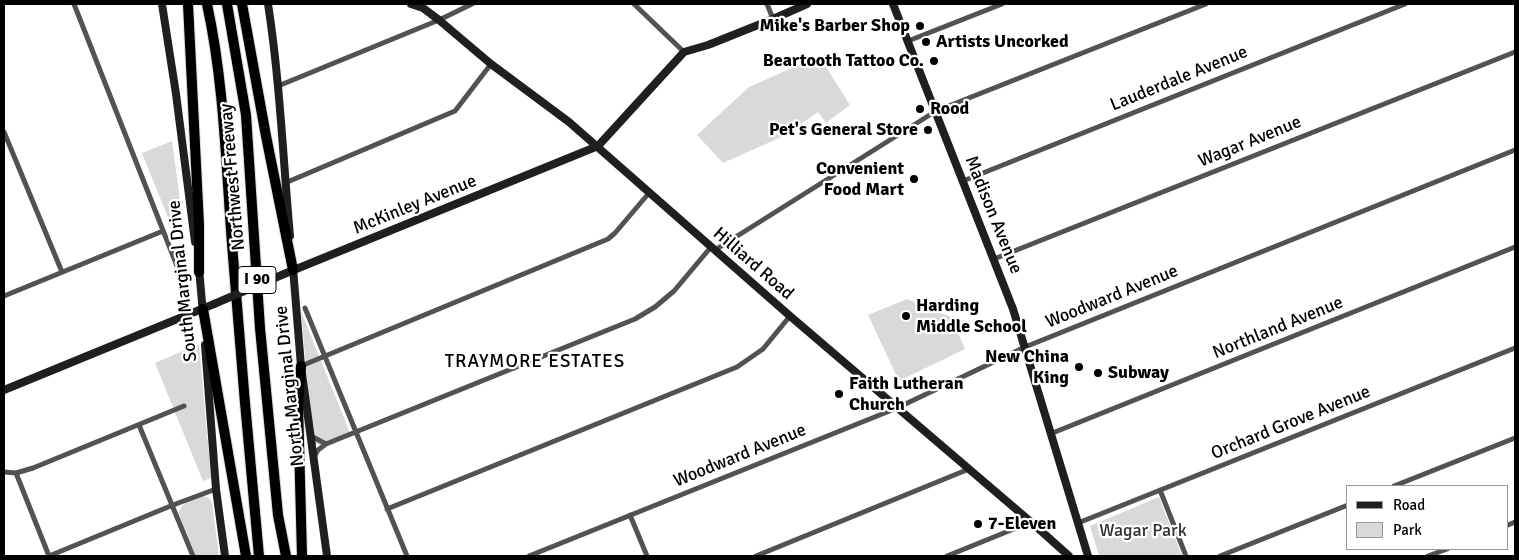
<!DOCTYPE html>
<style>
body{margin:0}
#map{position:relative;width:1519px;height:560px;overflow:hidden;background:#fff;font-family:Signika,sans-serif}
canvas{display:block}
.frame{position:absolute;inset:0;border:5px solid #000;pointer-events:none}
.legend{position:absolute;left:1346px;top:485px;width:162px;height:65px;box-sizing:border-box;background:#fff;border:1px solid #999;margin:0;padding:6px 9px;list-style:none;font-size:15px;color:#000}
.legend li{display:flex;align-items:center;gap:10px;height:25px}
.legend b{width:25px;border:1px solid #999}
</style>
<div id="map">
<canvas width="1519" height="560"></canvas>
<div class="frame"></div>
<ul class="legend">
<li><b style="height:6px;background:#1f1f1f"></b>Road</li>
<li><b style="height:14px;background:#d9d9d9"></b>Park</li>
</ul>
</div>
<script>
const ctx = document.querySelector('canvas').getContext('2d');
ctx.lineJoin = 'round';
function paint(path, color) { ctx.fillStyle = color; ctx.fill(path, 'evenodd'); }
function strokePath(path, color, width, dash) { ctx.strokeStyle = color; ctx.lineWidth = width; ctx.lineCap = dash ? 'butt' : 'round'; ctx.setLineDash(dash || []); ctx.stroke(path); }
function drawText(font, color, halo, rows, align = 'center') {
  ctx.font = font + ' Signika,sans-serif'; ctx.lineWidth = 4.5; ctx.setLineDash([]); ctx.textBaseline = 'middle'; ctx.strokeStyle = halo; ctx.fillStyle = color; for (const [text, x, y, turn = 0] of rows) {
    ctx.save(); ctx.translate(x, y); ctx.rotate((+turn || 0) * Math.PI / 180); ctx.textAlign = isNaN(turn) ? turn : align; if (halo) ctx.strokeText(text, 0, 0); ctx.fillText(text, 0, 0); ctx.restore();
  }
}
paint(new Path2D(`
 M819,56L850,105L826,123L818,112L786,135L723,163L697,135L749,87Z
 M172,141L182,215L169,220L142,153Z
 M907,299L951,317L965,349L899,381L868,315Z
 M301,311L350,433L320,445L313,443Z
 M199,344L211,478L203,481L155,363Z
 M204,496L209,498L212,502L219,556H196L179,514C179,503 195,498 204,496Z
 M1159,497L1182,556H1099L1090,526Z`), '#d9d9d9');
const highway = new Path2D(`
 M188,4L199,225V272
 M207,4C224,82 226,164 232,244C240,348 249,452 259,556
 M227,4L246,115L260,328L278,515L286,556
 M242,4L266,136L293,270
 M203,309L246,556
 M301,366L298,405L302,556`);
strokePath(highway, '#dbdbdb', 12);
strokePath(new Path2D(`
 M74,4L188,294
 M634,4L684,52
 M767,4L773,19
 M908,41L1002,4
 M278,86L439,20L472,4
 M4,132L62,272
 M963,181L1405,4
 M285,183L455,111L491,64
 M715,250L936,111L1206,4
 M994,259L1515,52
 M4,296L163,231
 M305,308L407,556
 M301,366L608,239L615,233L649,193
 M139,425L193,556
 M1050,434L1515,247
 M311,436L326,444
 M314,457L318,450L326,444L635,319L655,307L674,291L711,247
 M4,472L16,473L33,468L184,406
 M16,473L49,556
 M1394,486L1515,438
 M1160,490L1186,556
 M387,509L737,367L763,349L790,316
 M630,515L647,556
 M1078,523L1515,348
 M1508,525L1515,522
 M49,556L173,505L216,489
 M529,556L897,408L1025,347L1515,150
 M756,556L969,469
 M947,556L1031,522
 M1220,556L1348,505
 M1428,556L1447,549`), '#525252', 5);
strokePath(new Path2D(`
 M162,4L176,94L195,242
 M268,4C280,81 283,159 290,236
 M411,4L423,8L439,20L491,64L569,122L790,316L1031,522L1069,556
 M893,4L1013,309L1088,556
 M199,268L203,314
 M293,268L301,366L327,556
 M284,274L598,146L684,52L708,45L773,19L807,4
 M205,345L216,489L225,556
 M4,390L214,304`), '#1f1f1f', 8);
strokePath(highway, '#000', 10);
strokePath(new Path2D(`
 M214,304L284,274`), '#1f1f1f', 8);
for (const [x, y, r, color] of [
 [920,26,5,"#000"],
 [926,42,5,"#000"],
 [934,61,5,"#000"],
 [920,109,5,"#000"],
 [928,130,5,"#000"],
 [914,179,5,"#000"],
 [906,316,5,"#000"],
 [1079,367,5,"#000"],
 [1098,373,5,"#000"],
 [839,394,5,"#000"],
 [978,524,5,"#000"]
]) { const dot = new Path2D(); dot.arc(x, y, r, 0, 2 * Math.PI); ctx.fillStyle = color; ctx.fill(dot); strokePath(dot, '#fff', 2); }
for (const [x, y, w] of [
 [257,280,38]
]) { const box = new Path2D(); box.roundRect(x - w / 2, y - 13.5, w, 27, 4); ctx.fillStyle = '#fff'; ctx.fill(box); strokePath(box, '#000', 1); }
drawText('bold 16px', '#000', null, [
 ["I 90",257,280]
]);
drawText('bold 18px', '#000', '#fff', [
 ["Mike's Barber Shop",910,26,"right"],
 ["Artists Uncorked",936,42],
 ["Beartooth Tattoo Co.",924,61,"right"],
 ["Rood",930,109],
 ["Pet's General Store",918,130,"right"],
 ["Convenient",904,169,"right"],
 ["Food Mart",904,190,"right"],
 ["Harding",916,306],
 ["Middle School",916,327],
 ["New China",1069,357,"right"],
 ["King",1069,378,"right"],
 ["Subway",1108,373],
 ["Faith Lutheran",849,384],
 ["Church",849,405],
 ["7-Eleven",988,524]
], 'left');
drawText('18px', '#000', '#fff', [
 ["Lauderdale Avenue",1179,79,-22],
 ["Wagar Avenue",1250,142,-22],
 ["Northwest Freeway",233,177,-95],
 ["McKinley Avenue",415,205,-22],
 ["Madison Avenue",993,215,68],
 ["Hilliard Road",753,264,41],
 ["South Marginal Drive",183,281,-96],
 ["Woodward Avenue",1112,297,-22],
 ["Northland Avenue",1278,328,-22],
 ["North Marginal Drive",290,386,-96],
 ["Orchard Grove Avenue",1291,423,-22],
 ["Woodward Avenue",740,456,-22]
]);
drawText('18px', '#303030', '#fff', [
 ["Wagar Park",1143,531]
]);
ctx.letterSpacing = '1px';
drawText('19px', '#000', '#fff', [
 ["TRAYMORE ESTATES",535,362]
]);
ctx.letterSpacing = '0px';
</script>
